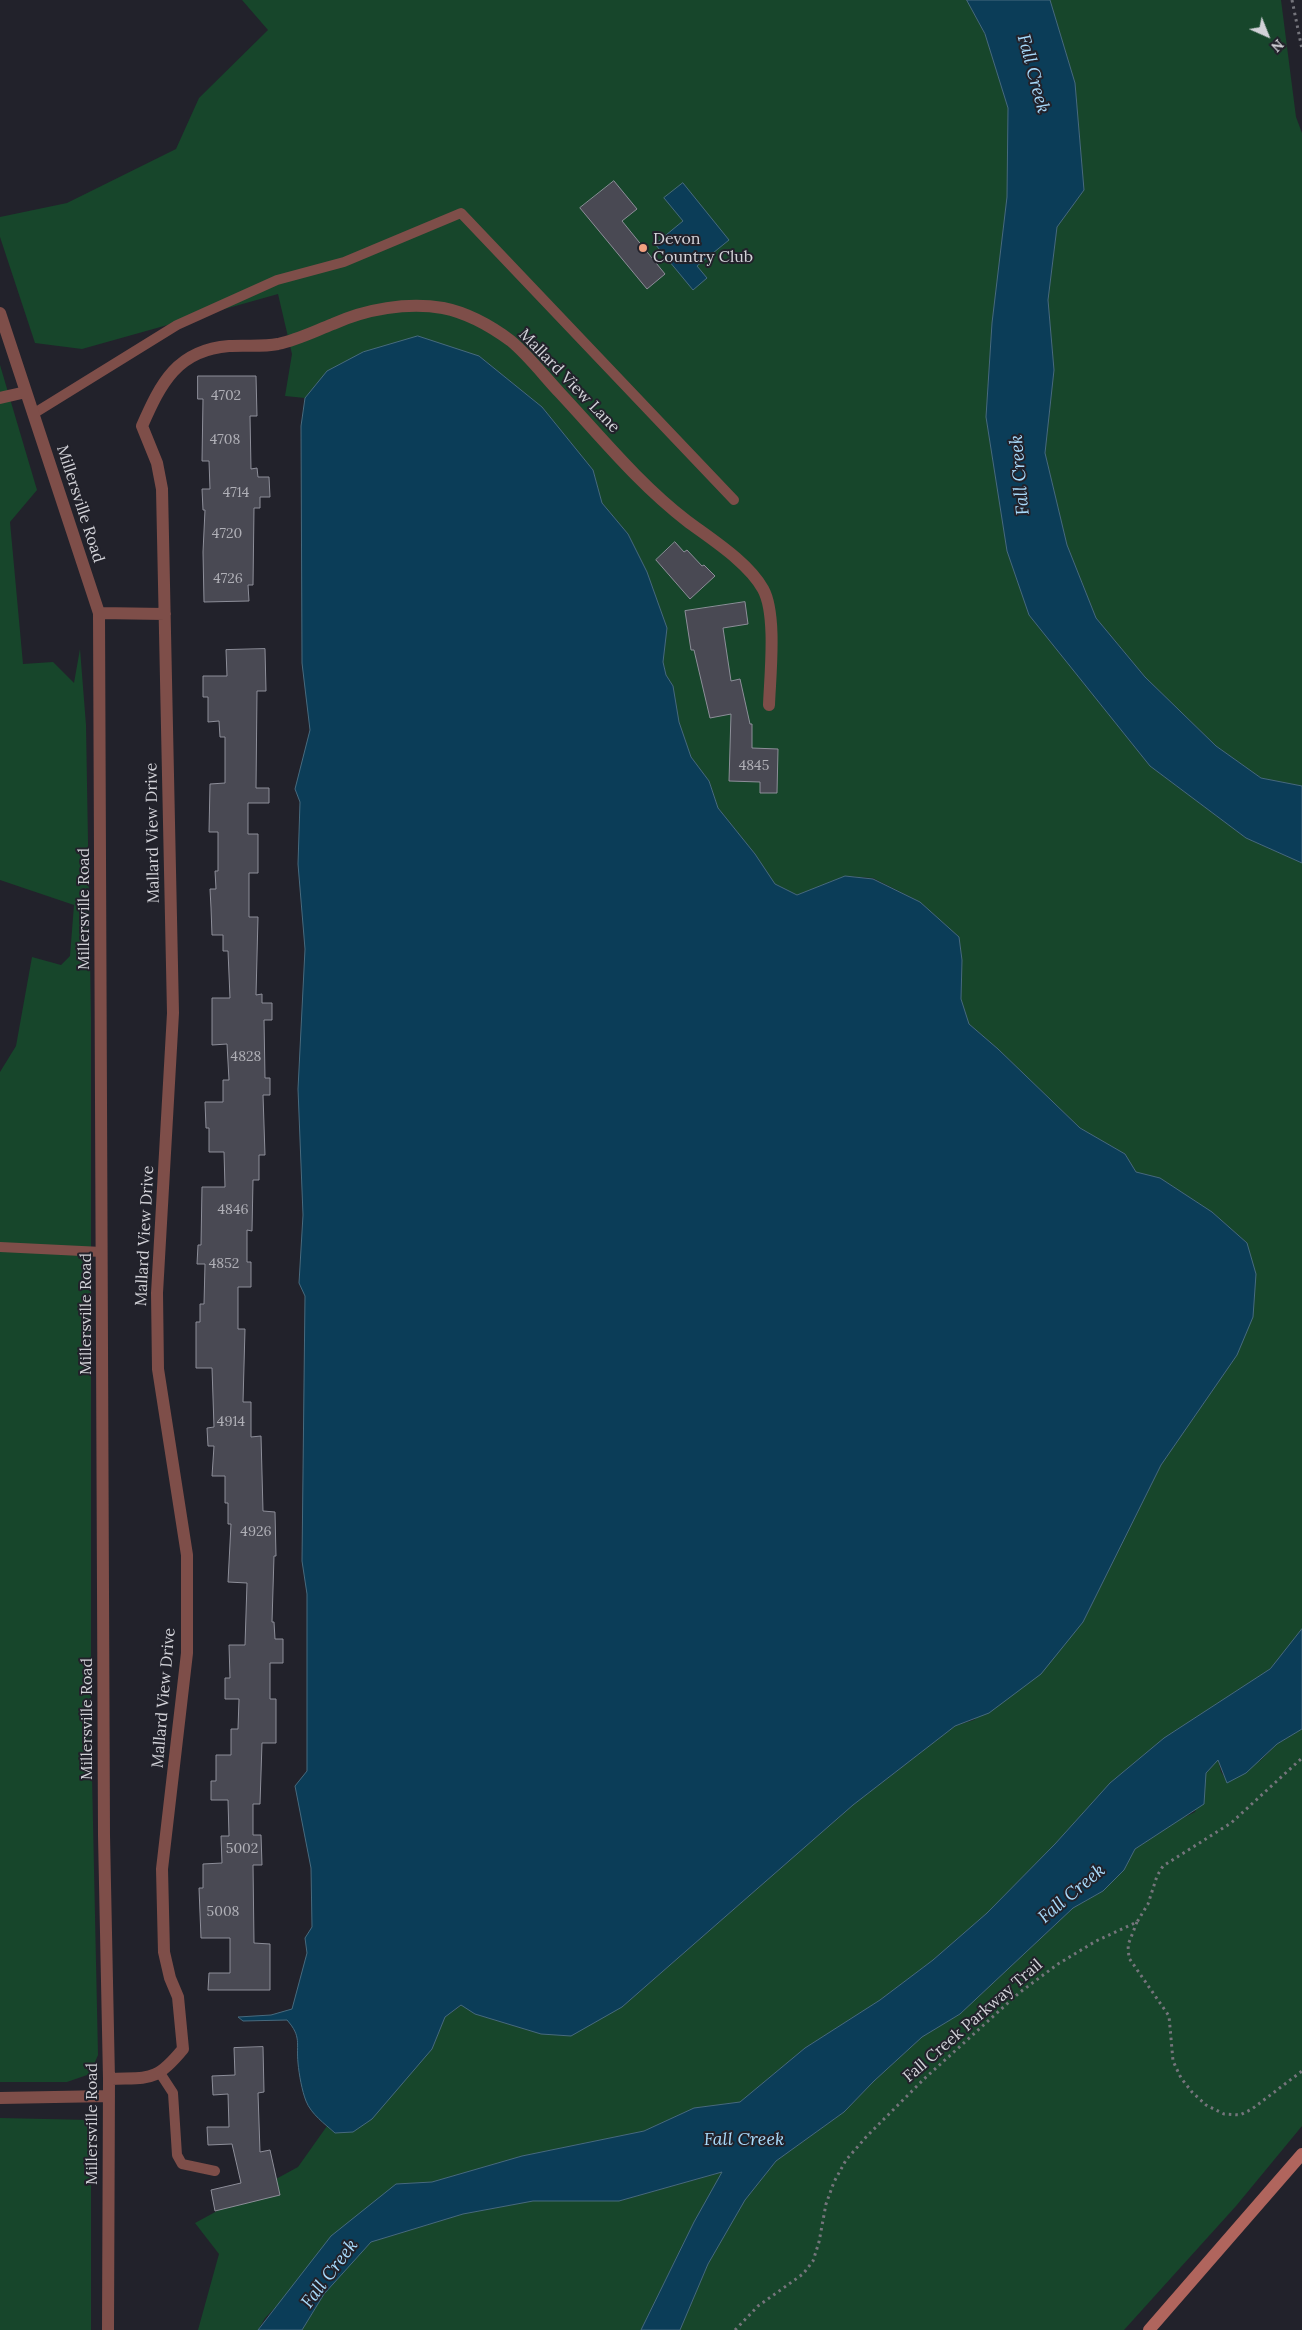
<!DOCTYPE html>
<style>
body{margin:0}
#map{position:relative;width:1302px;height:2330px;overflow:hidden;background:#22222b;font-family:Lora,serif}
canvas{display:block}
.north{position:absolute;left:1242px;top:10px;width:50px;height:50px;-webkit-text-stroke:4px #22222b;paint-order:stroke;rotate:136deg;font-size:14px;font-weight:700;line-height:20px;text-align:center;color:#d2d2d8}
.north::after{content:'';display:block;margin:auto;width:18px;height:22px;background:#d2d2d8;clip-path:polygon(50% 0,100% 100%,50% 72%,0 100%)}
</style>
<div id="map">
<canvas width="1302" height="2330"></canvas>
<div class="north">N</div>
</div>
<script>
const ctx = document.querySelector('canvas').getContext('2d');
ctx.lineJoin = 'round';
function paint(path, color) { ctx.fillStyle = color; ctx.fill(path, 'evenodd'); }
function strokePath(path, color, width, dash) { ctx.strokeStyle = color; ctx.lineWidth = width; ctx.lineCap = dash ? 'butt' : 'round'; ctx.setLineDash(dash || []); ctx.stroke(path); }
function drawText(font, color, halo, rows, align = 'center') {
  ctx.font = font + ' Lora,serif'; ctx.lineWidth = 4; ctx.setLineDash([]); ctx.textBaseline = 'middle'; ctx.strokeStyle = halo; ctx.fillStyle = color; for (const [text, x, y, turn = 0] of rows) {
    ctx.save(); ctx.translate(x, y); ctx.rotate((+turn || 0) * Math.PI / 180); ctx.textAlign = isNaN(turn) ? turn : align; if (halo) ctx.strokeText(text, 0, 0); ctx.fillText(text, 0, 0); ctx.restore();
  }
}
paint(new Path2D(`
 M242,0H967L985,34L1008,108L1007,197L992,323L986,417L1007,551L1029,615L1150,766L1246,838L1302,863V1629L1270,1669L1164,1738L1110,1783L1055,1844L987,1913L933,1960L880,2000L805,2048L740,2102L694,2108L644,2131L522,2156L432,2182L396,2184L265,2318L258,2330H198L219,2254L195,2223L298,2167L327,2126L335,2133L432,2049L445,2017L462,2005L475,2014L541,2034L622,2007L853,1805L955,1726L974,1720L1083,1622L1161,1465L1237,1355L1247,1243L1212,1212L1160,1178L1136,1172L1125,1154L1080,1128L998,1049L969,1024L961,999L962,960L959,937L920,902L873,878L845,876L797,895L775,884L755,854L718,808L709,781L691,757L679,722L673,686L666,675L663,662L667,628L647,572L628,534L602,503L593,470L542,407L479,356L317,383L305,398L285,396L292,354L278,294L82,349L35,343L0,237V217L67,203L176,149L199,98L268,30Z
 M1050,0H1281L1296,117L1302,133V786L1261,778L1216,746L1145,677L1096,618L1067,545L1045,453L1054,370L1048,300L1057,227L1084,190L1075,83Z
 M0,365L37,490L10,522L23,664L53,662L74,683L80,649L86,725L91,1017V1730L98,2055L90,2074L67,2082H0V1072L16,1046L32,957L61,965L70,956L74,905L0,880Z
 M1302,1729V2126L1236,2206L1124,2330H680L708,2264L745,2200L776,2161L844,2112L874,2081L922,2037L960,2014L1073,1908L1103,1891L1124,1870L1135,1849L1179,1820L1195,1812L1206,1773L1218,1760L1221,1772L1228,1782L1261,1760L1277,1744Z
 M0,2118L91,2120V2330H0Z
 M723,2172L694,2222L641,2330H302L324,2294L371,2242L463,2214L533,2201H619Z`), '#17462b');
const water = new Path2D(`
 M967,0H1050L1075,83L1084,190L1057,227L1048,300L1054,370L1045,453L1067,545L1096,618L1145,677L1216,746L1261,778L1302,786V863L1246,838L1150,766L1029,615L1007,551L986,417L992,323L1007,197L1008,108L985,34Z
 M683,183L729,240L697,266L707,278L693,290L655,244L683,221L664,198Z
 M418,336L479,356L542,407L593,470L602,503L628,534L647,572L667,628L663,662L666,675L673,686L679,722L691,757L709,781L718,808L755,854L775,884L797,895L845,876L873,879L920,902L959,937L962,960L961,999L969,1024L998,1049L1080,1128L1125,1154L1136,1172L1160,1178L1212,1212L1247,1243L1256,1274L1253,1317L1237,1355L1161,1465L1083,1622L1041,1674L989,1713L955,1726L853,1805L622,2007L571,2036L541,2034L475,2014L461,2005L445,2017L432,2049L372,2119L353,2132L335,2133C325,2124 311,2114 306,2101C302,2091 299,2074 298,2063C296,2043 302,2037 287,2020L243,2021L238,2017L271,2015L292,2009L307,1953L305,1938L312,1927L311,1868L295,1786L307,1771V1594L302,1561L305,1296L299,1283L303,1215L298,1089L305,949L298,864L300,802L295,789L310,730L302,663L301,426L305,398L327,371L363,352Z
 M1302,1629V1729L1277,1744L1246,1773L1227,1783L1218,1760L1206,1773L1204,1804L1135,1849L1124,1870L1103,1891L1073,1908L960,2014L922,2037L874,2081L844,2112L776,2161L745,2200L708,2264L680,2330H641L694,2222L722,2172L619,2201H533L463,2214L371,2242L324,2294L302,2330H258L331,2236L396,2184L432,2182L522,2156L644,2131L694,2108L740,2102L805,2048L880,2000L933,1960L987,1913L1055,1844L1110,1783L1164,1738L1270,1669Z`);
paint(water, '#0b3d58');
strokePath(water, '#476a7e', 1);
const building = new Path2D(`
 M614,181L637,209L622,221L665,274L647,289L580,208Z
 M198,376H256L257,416H250L251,469L257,468L258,477H269L270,497H260V508H254L253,585H248L249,601L204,602L203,552L205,510H203L202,489H210L209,461H202L203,399H198Z
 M675,542L684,552L687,550L702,566L704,565L715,576L690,599L656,560Z
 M745,602L748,624L723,628L731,681L740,679L750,724H752V748L778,749L777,793H760V782L729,781L731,714L710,718L694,650H691L685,611Z
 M265,649L266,691H257L256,788H269V803H248V834H258V873H249V917H258L256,995L262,994V1003H272V1020H264L265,1078H270V1095H263L265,1155H259V1180H253L252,1231L247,1230V1262H251V1287H238V1329H245L243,1402H251V1437L261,1436L263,1511L275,1512L276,1556H274L272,1622H274L275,1639H283V1663H270V1699H276V1743H262L260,1804H253V1835H261L262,1865H253L254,1943L270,1944V1990H208L209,1973H230V1938H201L199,1888H203V1864L222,1863L221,1836H229L228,1800H211V1781H216V1755H231V1729H238L239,1699H225V1678H230L229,1645H245L247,1583L228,1582L231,1524H228V1503H225V1476H212L214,1446H208L207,1428L214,1427L212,1368H196V1322H200V1304H204L205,1264H197L198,1245H201L202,1187H225L224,1152H209V1128H206L205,1102H223V1080H229L227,1044L212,1045V998H230L228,951H223V935H212L211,908L210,889H216L215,871H218V832H209L210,784L225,783V737H220L219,721L208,722V697H203V676H227L226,650Z
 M263,2047L264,2092L258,2093L260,2152L270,2150L280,2195L215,2211L211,2190L241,2183L232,2144L208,2145L207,2127H229L228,2094L213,2095L212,2076L235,2075L234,2048Z`);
paint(building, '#494953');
strokePath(building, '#8d8e99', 1);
strokePath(new Path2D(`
 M1292,0L1302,49
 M1137,1922L1128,1945L1129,1958L1169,2016L1173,2061L1181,2078L1192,2092L1206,2105L1224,2114L1240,2115L1252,2109L1302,2071
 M735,2330L758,2306L803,2274L813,2261L819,2242L826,2204L834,2182L846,2160L867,2136L924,2079L1019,1993L1058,1964L1096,1941L1137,1922L1148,1904L1157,1876L1163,1866L1231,1823L1302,1758`), '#75757c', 3, [2.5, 4]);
strokePath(new Path2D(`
 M33,414L177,325L277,280L344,262L461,213L734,500
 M0,1247L102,1252
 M160,2073L173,2093L177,2155L182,2164L215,2171`), '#7e4e49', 10);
strokePath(new Path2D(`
 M0,313L99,613L104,1835L109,2079L108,2330
 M0,398L26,392
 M99,613L165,614
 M109,2079C150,2077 155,2083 183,2049L178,1997L170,1978L164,1952L162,1869L187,1653V1555L158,1369L157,1293L173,1013L162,489L157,463L142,426C161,383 177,350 229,346C245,345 262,347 278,344C297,340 315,331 333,324C366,309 407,302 443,308C468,313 491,326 511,341C529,356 544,376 560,393C601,437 639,484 687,521C711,539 748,562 763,589C777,614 770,676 769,705
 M0,2098L109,2096`), '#7e4e49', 12);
strokePath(new Path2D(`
 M1149,2330L1302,2154`), '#b0655d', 12);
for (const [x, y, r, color] of [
 [643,248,5,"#f2a07f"]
]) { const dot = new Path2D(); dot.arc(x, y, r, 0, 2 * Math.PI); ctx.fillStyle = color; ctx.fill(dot); strokePath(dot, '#22222b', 2); }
drawText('14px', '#b0b0b7', null, [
 ["4702",226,396],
 ["4708",225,440],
 ["4714",236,493],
 ["4720",227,534],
 ["4726",228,579],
 ["4845",754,766],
 ["4828",246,1057],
 ["4846",233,1210],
 ["4852",224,1264],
 ["4914",231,1422],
 ["4926",256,1532],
 ["5002",242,1849],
 ["5008",223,1912]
]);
drawText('16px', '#d2d2d8', '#22222b', [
 ["Devon",653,239],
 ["Country Club",653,257]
], 'left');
drawText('16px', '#d2d2d8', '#22222b', [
 ["Mallard View Lane",569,381,46],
 ["Millersville Road",80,504,72],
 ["Mallard View Drive",153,833,-91],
 ["Millersville Road",84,909,-90],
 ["Mallard View Drive",145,1236,-87],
 ["Millersville Road",86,1314,-90],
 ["Mallard View Drive",164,1698,-85],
 ["Millersville Road",87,1719,-90],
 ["Fall Creek Parkway Trail",973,2021,-41],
 ["Millersville Road",92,2124,-90]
]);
drawText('italic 18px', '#a8dafb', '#22222b', [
 ["Fall Creek",1033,74,75],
 ["Fall Creek",1020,475,-95],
 ["Fall Creek",1072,1894,-40],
 ["Fall Creek",744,2140],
 ["Fall Creek",330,2274,-53]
]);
</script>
